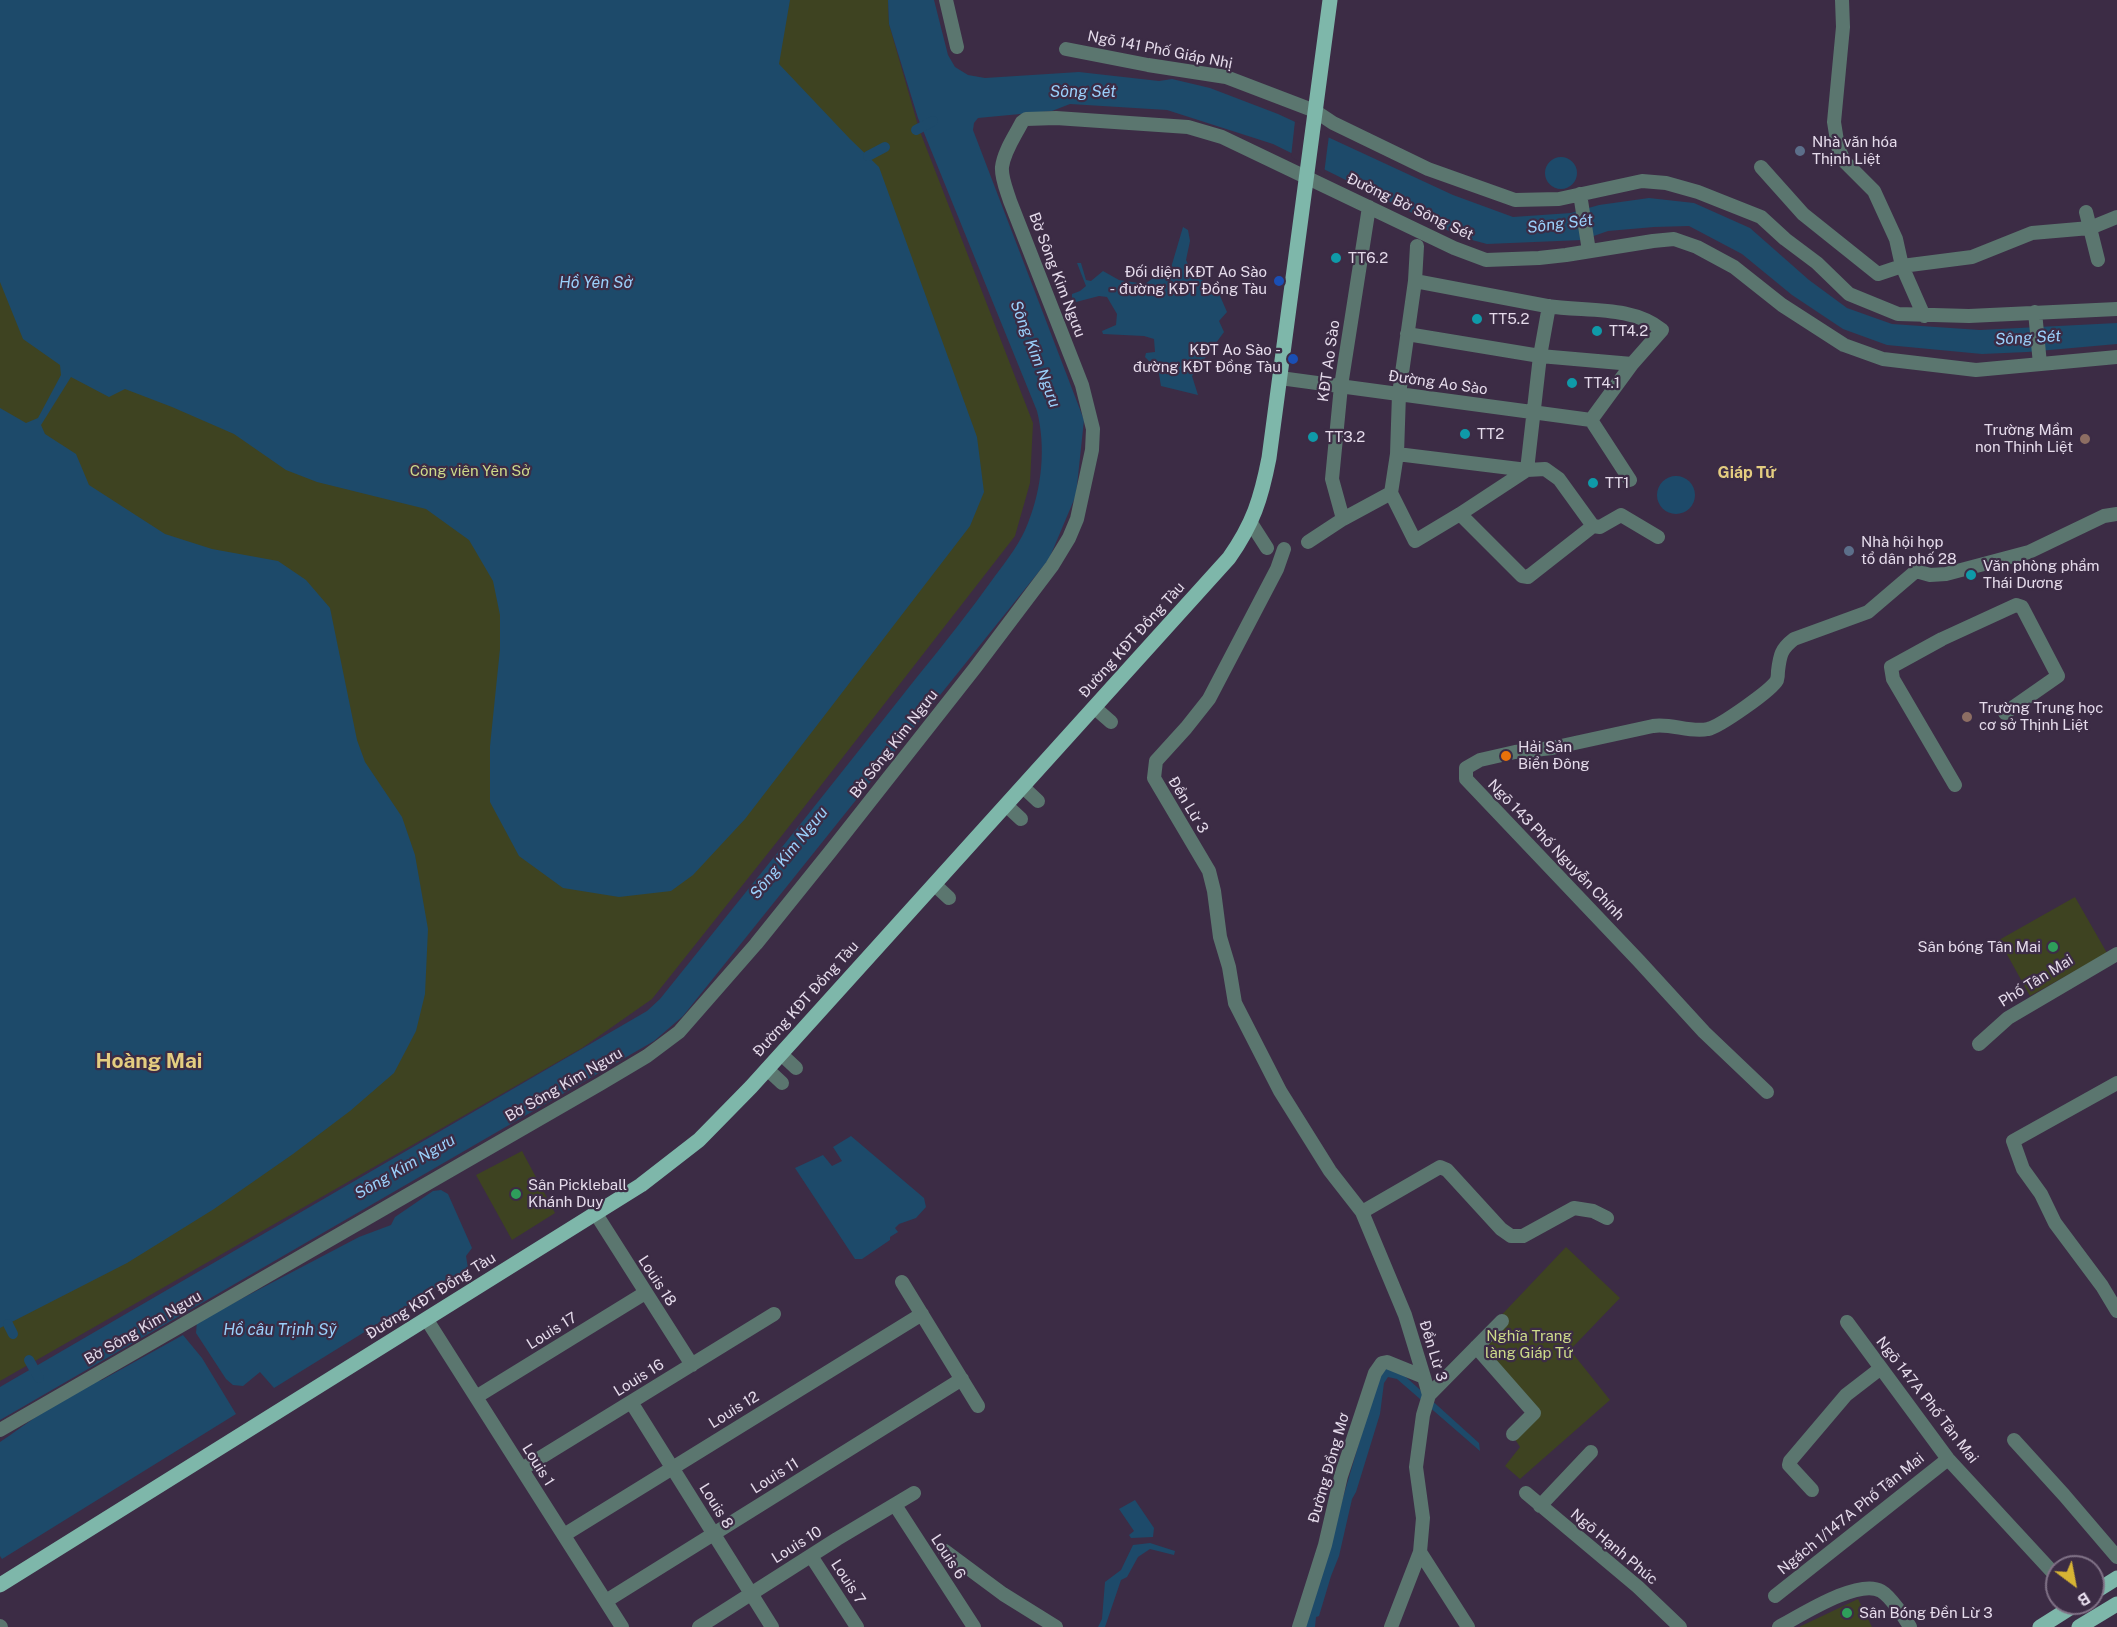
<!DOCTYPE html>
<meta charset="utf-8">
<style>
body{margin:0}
#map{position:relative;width:2117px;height:1627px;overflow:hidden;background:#3c2c45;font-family:"Public Sans",sans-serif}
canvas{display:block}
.north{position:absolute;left:2045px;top:1555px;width:60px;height:60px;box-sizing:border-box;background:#3c2c45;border:2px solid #807287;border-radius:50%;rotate:148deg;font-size:16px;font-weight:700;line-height:24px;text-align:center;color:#e5dbeb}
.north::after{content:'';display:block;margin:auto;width:21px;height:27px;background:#d7b434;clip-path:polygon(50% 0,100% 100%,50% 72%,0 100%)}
</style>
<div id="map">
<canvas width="2117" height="1627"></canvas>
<div class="north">B</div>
</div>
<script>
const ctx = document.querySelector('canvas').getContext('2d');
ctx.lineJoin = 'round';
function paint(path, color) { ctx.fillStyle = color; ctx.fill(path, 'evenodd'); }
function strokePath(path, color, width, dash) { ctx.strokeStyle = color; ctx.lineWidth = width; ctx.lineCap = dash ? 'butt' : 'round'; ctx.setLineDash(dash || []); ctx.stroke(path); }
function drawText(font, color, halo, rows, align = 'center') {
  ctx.font = font + ' "Public Sans",sans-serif'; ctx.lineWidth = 4.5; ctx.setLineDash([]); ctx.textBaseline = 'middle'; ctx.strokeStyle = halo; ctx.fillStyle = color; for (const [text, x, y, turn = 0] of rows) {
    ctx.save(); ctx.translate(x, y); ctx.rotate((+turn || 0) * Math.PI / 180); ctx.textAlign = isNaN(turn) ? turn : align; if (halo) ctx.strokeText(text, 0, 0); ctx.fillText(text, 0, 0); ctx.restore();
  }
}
paint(new Path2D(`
 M0,0H888L889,24L919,129L1033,423L1030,483L1015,536L780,838L652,999L582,1048L0,1381Z
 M2075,897L2107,953L2030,996L1999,940Z
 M522,1151L555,1213L512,1240L476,1175Z
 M1566,1247L1620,1298L1570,1350L1610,1400L1520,1479L1505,1466L1520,1447L1513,1436L1535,1413L1474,1344Z
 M1858,1599L1872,1627H1799Z`), '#3e4321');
paint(new Path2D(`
 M0,0H790L779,64L850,139L879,167L977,437L984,492L970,526L745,819L693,875L671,891L619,897L563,888L519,856L490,802V746L500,649V615L493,581L469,540L426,509L317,482L286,470L234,434L172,407L125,389L109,397L71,377L41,425L45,434L76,454L89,485L165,534L212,549L278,561L306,580L330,608L357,740L365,762L402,817L415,855L428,929L425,994L416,1031L394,1073L350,1111L293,1154L214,1209L127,1263L0,1328V408L26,423L38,418L61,375L60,365L23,339L0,282Z
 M888,0H934L948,55L955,67L968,75L985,78L1079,72L1159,81L1172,79L1210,88L1278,114L1453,195L1513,217L1571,213L1599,205L1649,198L1694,203L1750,228L1809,280L1847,308L1892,324L1980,330L2117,323V344L2027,352L1982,354L1887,345L1843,329L1792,295L1742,254L1689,226L1654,227L1608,231L1582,240L1487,244L1461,237L1273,144L1167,110L1070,104L1052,111L978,118L974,123L973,130L1084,420L1076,495L1049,559L683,1016L654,1041L0,1420V1387L647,1011L660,999C746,892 832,785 917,677C944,644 970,611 995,576C1007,560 1021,542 1028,523C1042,488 1046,447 1037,411L918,118L889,24Z
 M1545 173a16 16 0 1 1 32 0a16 16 0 1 1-32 0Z
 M1183,227L1188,230L1190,241L1186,260L1193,275L1217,289L1227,312L1219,321L1224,332L1192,376L1198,395L1161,386L1157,363L1149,361L1145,357L1146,353L1155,352L1154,339L1144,336L1103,334L1102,331L1116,325L1117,314L1107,297L1099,296L1076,302L1072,299V294L1080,291L1086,286L1077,263H1081L1086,280L1091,281L1103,271L1119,280L1145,284L1157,275L1170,271Z
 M1657 495a19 19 0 1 1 38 0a19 19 0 1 1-38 0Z
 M851,1136L924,1198L926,1207L916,1218L899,1224L895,1228L898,1232L890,1237V1240L862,1259H855L795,1168L823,1155L832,1166L842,1161L833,1147Z
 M441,1190L448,1194L472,1248L466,1256L468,1268L274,1388L260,1372L243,1386L233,1385L226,1379L196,1333L197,1322L359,1237L391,1225L395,1217L433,1191Z
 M183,1335L202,1358L236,1414L2,1559L0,1556V1442C22,1428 79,1383 102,1380Z
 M1388,1367L1397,1369L1479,1443L1480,1451L1397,1379L1388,1377L1384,1383L1380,1414L1356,1492L1352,1499L1339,1556L1331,1576L1319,1616L1316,1617L1315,1627H1305L1379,1375Z
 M1135,1500L1154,1528L1153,1537L1131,1538L1129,1535L1134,1531L1119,1509Z
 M1150,1543L1175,1551L1174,1555L1150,1549L1138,1557L1127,1577L1121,1580L1105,1627H1098L1102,1619L1105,1582L1121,1570L1133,1545Z`), '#1d4a6a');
paint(new Path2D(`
 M1295,121L1329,135L1324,174L1291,157Z`), '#3c2c45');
strokePath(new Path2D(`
 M916,130L933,121
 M868,156L885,147
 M8,1324L13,1334
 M29,1360L39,1378`), '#1d4a6a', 10);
strokePath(new Path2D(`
 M946,0L957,47
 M1842,0L1843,27L1834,122L1838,147L1844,161L1874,191L1896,239L1902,266L1924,316
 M1066,49L1148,65L1226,77L1315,111L1333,123L1428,169L1515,200L1559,199L1642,181L1666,183L1698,192L1761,217L1785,239L1817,263L1849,294L1898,314L1969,316L2117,309
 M1761,167L1803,214L1878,274L1902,266L1972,257L2032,233L2090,228L2117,217
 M1580,194L1589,251
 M2086,212L2098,260
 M1417,246L1415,281L1399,394L1397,454L1391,493L1415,541L1460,514L1527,470
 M1415,281C1459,289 1503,298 1547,306C1585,312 1631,305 1662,330L1632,364L1591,420
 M2035,312L2040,364
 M1407,334L1540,356L1632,364
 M1280,378L1591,420
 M1591,420L1630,480
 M1397,454L1527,470L1545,469L1559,479L1593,526L1600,527L1621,515L1658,537
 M1527,470L1540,356L1549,306
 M1460,514L1522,576L1528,577L1593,526
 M1343,519L1332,479L1341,386L1369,207
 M1251,523L1267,548
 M1308,542L1343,519L1391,493
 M1284,549L1277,569L1209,699L1186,728L1156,761L1154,778L1209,871L1214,891L1220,937L1229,967L1235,1003L1280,1091L1330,1171L1362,1212L1405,1315L1424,1377L1429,1395L1423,1415L1416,1467L1423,1518L1420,1552L1391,1627
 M1095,708L1111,722
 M1955,785L1893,679L1891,667L1942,639L2016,605L2022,607L2058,676L2005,713
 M1023,787L1038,801
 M1007,806L1021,819
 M935,885L949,898
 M1979,1044L2008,1018L2117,954
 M781,1054L796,1068
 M767,1069L782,1083
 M2117,1083L2013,1141L2023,1169L2041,1194L2055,1223L2102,1286L2117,1311
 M1767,1092L1704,1032L1639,961L1466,779V768L1480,760L1515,752L1552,748L1653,726C1671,723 1690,733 1708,729C1719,727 1772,690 1777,680C1778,677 1778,674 1778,671C1780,655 1781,649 1794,639L1868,612L1916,571L1930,575L1946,574L2029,552L2104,516L2117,514
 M1362,1212L1440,1167L1447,1170L1501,1229L1511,1236H1523L1574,1208L1593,1211L1607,1218
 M596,1214L692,1365
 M902,1282L978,1406
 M427,1320L622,1627
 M1847,1322L1948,1459L2057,1577
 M1476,1347L1534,1413L1513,1434
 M1429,1395L1502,1321
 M476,1397L645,1293
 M631,1402L772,1627
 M0,1430L600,1084L647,1056L679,1032L756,944L830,852L975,668L1052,566L1069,538L1077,519L1092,450L1093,429L1082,385L1010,201C1007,191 1001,178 1002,167C1004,151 1015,136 1022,122L1026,119L1056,118L1188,127L1222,137L1454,248L1486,260L1539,258L1566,255L1653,241L1674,239L1697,247L1734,267L1782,305L1844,345L1883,359L1976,370L2117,357
 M2014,1440L2064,1495L2117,1557
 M522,1469L774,1314
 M1812,1490L1789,1465L1790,1461L1846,1395L1881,1368
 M1526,1493L1638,1587L1680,1627
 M895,1505L974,1627
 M1540,1506L1591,1452
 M564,1535L922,1314
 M945,1551L1003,1594L1056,1627
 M1420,1552L1468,1627
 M811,1556L857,1627
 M1775,1596L1948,1459
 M606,1601L962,1379
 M0,1626L1,1627
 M699,1627L837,1539L914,1493
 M1299,1627L1325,1545L1341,1476L1375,1373L1382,1363L1387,1362L1424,1377
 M1779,1627C1800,1616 1858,1578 1881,1591C1890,1596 1905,1618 1910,1627`), '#5b766f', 14);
strokePath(new Path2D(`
 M0,1585L641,1185L699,1140L751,1087L1229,558C1253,524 1261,499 1269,458L1330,0
 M2093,1593L2117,1578
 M2040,1627L2078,1603
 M2079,1627L2117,1604`), '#7eb7aa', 15);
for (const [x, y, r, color] of [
 [1800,151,6,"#5c6f8a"],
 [1336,258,6,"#0f9aa8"],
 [1279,281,6,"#1a4fb4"],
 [1477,319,6,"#0f9aa8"],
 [1597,331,6,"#0f9aa8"],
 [1293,359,6,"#1a4fb4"],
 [1572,383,6,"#0f9aa8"],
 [1465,434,6,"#0f9aa8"],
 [1313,437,6,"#0f9aa8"],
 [2085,439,6,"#8d6e63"],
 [1593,483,6,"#0f9aa8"],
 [1849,551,6,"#5c6f8a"],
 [1971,575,6,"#0f9aa8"],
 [1967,717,6,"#8d6e63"],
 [1506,756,6,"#e8710a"],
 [2053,947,6,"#2e9e5b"],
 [516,1194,6,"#2e9e5b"],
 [1847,1613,6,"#2e9e5b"]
]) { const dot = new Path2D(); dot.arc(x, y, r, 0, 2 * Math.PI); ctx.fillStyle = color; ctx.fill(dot); strokePath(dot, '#3c2c45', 2); }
drawText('15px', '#e5dbeb', '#3c2c45', [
 ["Ngõ 141 Phố Giáp Nhị",1160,50,11],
 ["Đường Bờ Sông Sét",1410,207,25],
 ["Bờ Sông Kim Ngưu",1057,275,69],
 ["KĐT Ao Sào",1329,361,-82],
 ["Đường Ao Sào",1438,383,8],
 ["Đường KĐT Đồng Tàu",1132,640,-48],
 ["Bờ Sông Kim Ngưu",894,744,-52],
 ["Đền Lừ 3",1188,805,59],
 ["Ngõ 143 Phố Nguyễn Chính",1556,850,46],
 ["Phố Tân Mai",2036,981,-32],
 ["Đường KĐT Đồng Tàu",806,999,-48],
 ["Bờ Sông Kim Ngưu",564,1085,-30],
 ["Louis 18",657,1281,57],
 ["Đường KĐT Đồng Tàu",431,1296,-32],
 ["Bờ Sông Kim Ngưu",143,1328,-30],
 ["Louis 17",552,1331,-32],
 ["Đền Lừ 3",1433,1351,73],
 ["Louis 16",639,1378,-32],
 ["Ngõ 147A Phố Tân Mai",1927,1400,52],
 ["Louis 12",734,1410,-32],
 ["Louis 1",538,1465,58],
 ["Đường Đồng Mơ",1329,1468,-74],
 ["Louis 11",775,1476,-32],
 ["Louis 8",716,1506,58],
 ["Ngách 1/147A Phố Tân Mai",1851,1514,-39],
 ["Louis 10",797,1545,-32],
 ["Ngõ Hạnh Phúc",1614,1547,40],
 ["Louis 6",948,1557,57],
 ["Louis 7",848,1582,57]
]);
drawText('15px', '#e5dbeb', '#3c2c45', [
 ["Nhà văn hóa",1812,142],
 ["Thịnh Liệt",1812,159],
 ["TT6.2",1348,258],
 ["Đối diện KĐT Ao Sào",1267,272,"right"],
 ["- đường KĐT Đồng Tàu",1267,289,"right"],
 ["TT5.2",1489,319],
 ["TT4.2",1609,331],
 ["KĐT Ao Sào -",1281,350,"right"],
 ["đường KĐT Đồng Tàu",1281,367,"right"],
 ["TT4.1",1584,383],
 ["Trường Mầm",2073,430,"right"],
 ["non Thịnh Liệt",2073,447,"right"],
 ["TT2",1477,434],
 ["TT3.2",1325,437],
 ["TT1",1605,483],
 ["Nhà hội họp",1861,542],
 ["tổ dân phố 28",1861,559],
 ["Văn phòng phẩm",1983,566],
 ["Thái Dương",1983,583],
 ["Trường Trung học",1979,708],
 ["cơ sở Thịnh Liệt",1979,725],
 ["Hải Sản",1518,747],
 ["Biển Đông",1518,764],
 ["Sân bóng Tân Mai",2041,947,"right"],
 ["Sân Pickleball",528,1185],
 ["Khánh Duy",528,1202],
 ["Sân Bóng Đền Lừ 3",1859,1613]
], 'left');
drawText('15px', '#cdda8a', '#3c2c45', [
 ["Công viên Yên Sở",470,471],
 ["Nghĩa Trang",1529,1336],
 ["làng Giáp Tứ",1529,1353]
]);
drawText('italic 16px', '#9ad0fb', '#3c2c45', [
 ["Sông Sét",1083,92],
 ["Sông Sét",1560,224,-7],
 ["Hồ Yên Sở",596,283],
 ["Sông Sét",2028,338,-3],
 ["Sông Kim Ngưu",1035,354,69],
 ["Sông Kim Ngưu",789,853,-51],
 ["Sông Kim Ngưu",405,1167,-30],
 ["Hồ câu Trịnh Sỹ",280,1330]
]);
drawText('bold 16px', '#e4cd80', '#3c2c45', [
 ["Giáp Tứ",1747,473]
]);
drawText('bold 21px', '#e4cd80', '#3c2c45', [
 ["Hoàng Mai",149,1062]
]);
</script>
